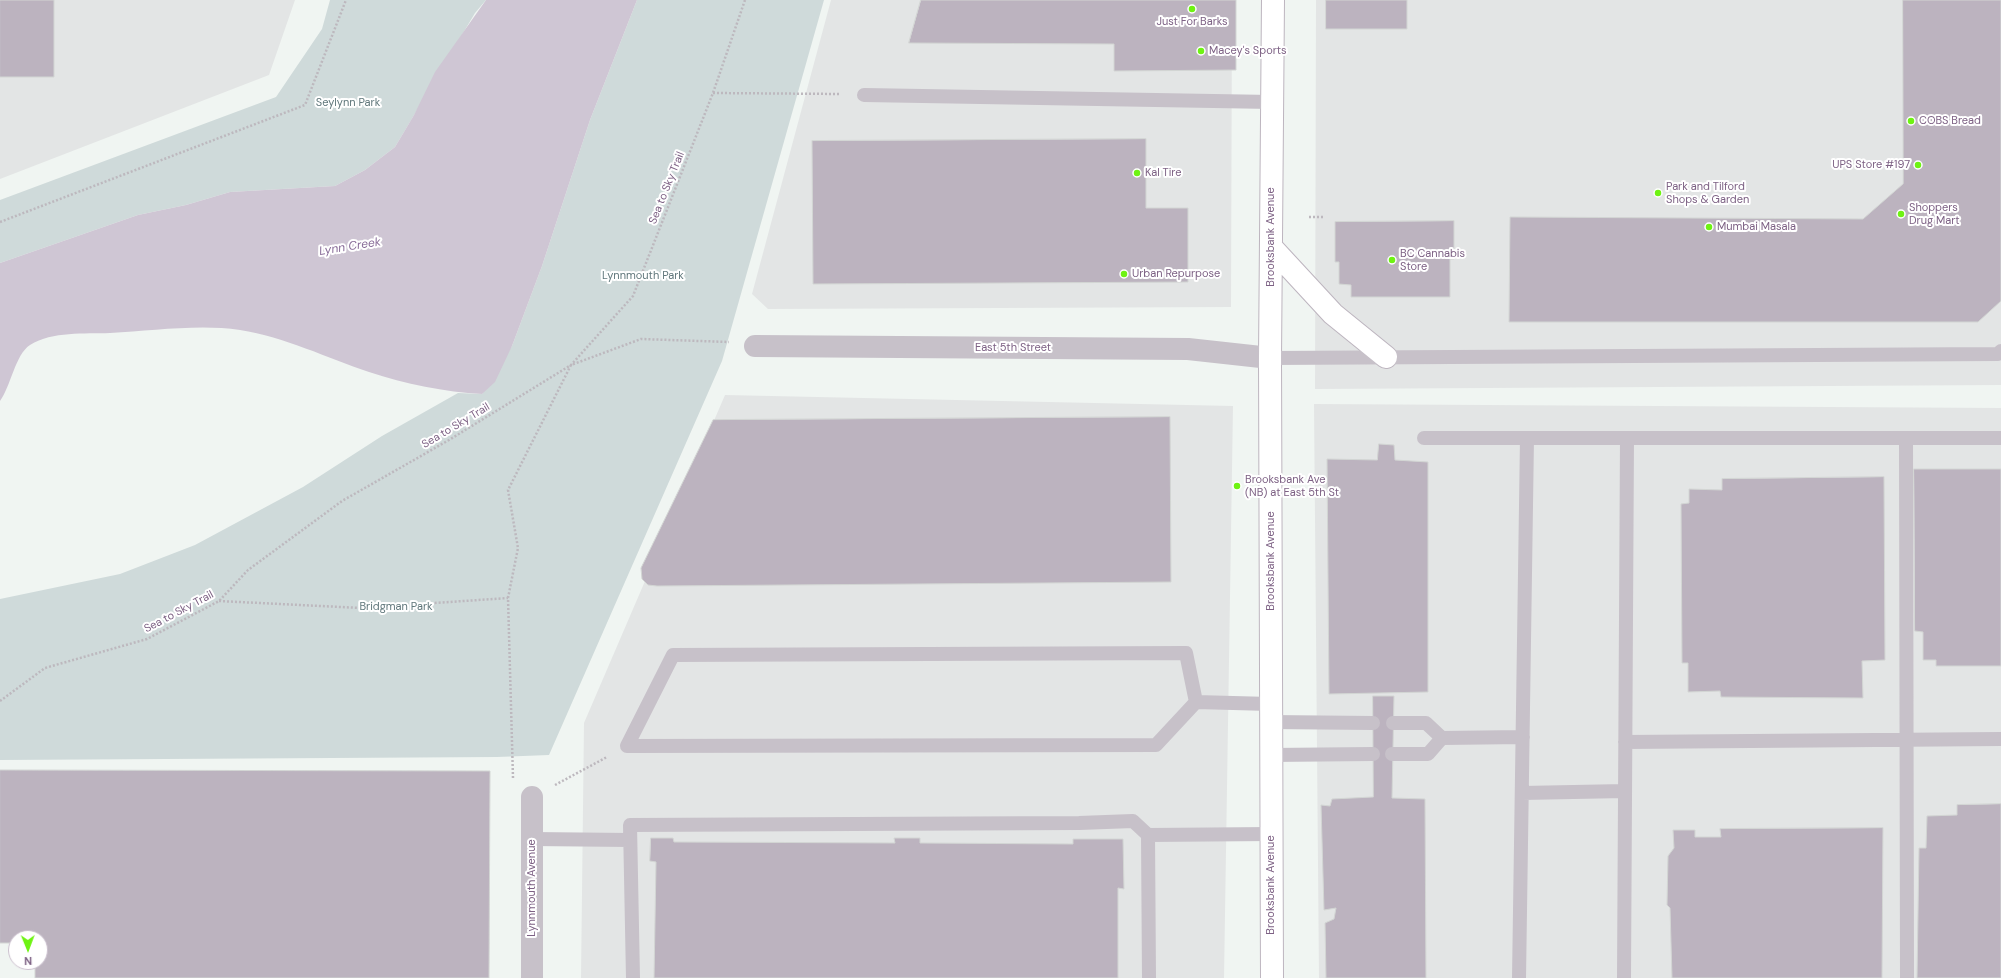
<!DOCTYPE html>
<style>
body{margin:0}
#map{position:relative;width:2001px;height:978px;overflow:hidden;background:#f0f5f2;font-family:"DM Sans",sans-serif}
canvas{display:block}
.north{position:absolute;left:8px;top:930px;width:40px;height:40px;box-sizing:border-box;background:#fff;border:1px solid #cbc0ce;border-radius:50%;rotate:179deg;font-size:11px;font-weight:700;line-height:16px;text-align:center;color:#7d6184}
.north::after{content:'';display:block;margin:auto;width:14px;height:18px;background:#6ef312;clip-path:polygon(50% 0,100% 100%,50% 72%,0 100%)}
</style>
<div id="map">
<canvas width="2001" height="978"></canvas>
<div class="north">N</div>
</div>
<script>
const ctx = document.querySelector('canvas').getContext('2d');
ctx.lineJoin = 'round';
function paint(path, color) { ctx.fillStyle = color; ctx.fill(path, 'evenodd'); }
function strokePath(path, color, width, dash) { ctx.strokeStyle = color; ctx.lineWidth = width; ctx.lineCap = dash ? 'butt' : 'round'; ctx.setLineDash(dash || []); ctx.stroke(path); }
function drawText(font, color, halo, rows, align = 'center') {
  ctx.font = font + ' "DM Sans",sans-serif'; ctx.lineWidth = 4; ctx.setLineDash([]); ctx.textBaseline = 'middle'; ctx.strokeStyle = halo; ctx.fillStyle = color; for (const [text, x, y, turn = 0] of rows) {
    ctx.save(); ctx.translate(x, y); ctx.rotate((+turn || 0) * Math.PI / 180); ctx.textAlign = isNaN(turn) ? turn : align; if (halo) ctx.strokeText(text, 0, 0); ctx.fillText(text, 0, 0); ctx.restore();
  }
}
paint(new Path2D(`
 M0,0H295L269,75L0,179Z
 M831,0H1232L1231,307L768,309L752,294Z
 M1316,0H2001V385L1315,389Z
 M725,395L1233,406L1224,978H581L584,723Z
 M1314,404L2001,408V978H1319Z`), '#e3e5e5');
paint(new Path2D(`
 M330,0H486L475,13L395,147L365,170L335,186L230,192L186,205L138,215L0,263V200L276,97L322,29Z
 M637,0H824L722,361L549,755L497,757L0,760V599L120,574L195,545L303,487L382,436L458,393L482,394L512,346L542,266L590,120Z`), '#cfdada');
paint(new Path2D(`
 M486,0H637L590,120L542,266L512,346L495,382L482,394C445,392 405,384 369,372C327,358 285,337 240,330C198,324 152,331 110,333C84,334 53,331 30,345C15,355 11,386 0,401V263L138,215L186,205L230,192L335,186L365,170L395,147L414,115L435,72Z`), '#cfc6d4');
const building = new Path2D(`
 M0,0H54V77H0Z
 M921,0H1236V70L1114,71V44L909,43Z
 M1326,0H1407V29H1326Z
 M1903,0H2001V301L1978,322H1509L1510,217L1863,219L1903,184Z
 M1146,139V208H1188V282L813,284L812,141Z
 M1454,221V259H1450V297H1351V285L1339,284V262H1335V222Z
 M1170,417L1171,582L657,586L648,585L642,579L641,568L713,420Z
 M1379,444L1394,445L1395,460L1428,462V692L1329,694L1327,459L1377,460Z
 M1914,469H2001V666H1936V660H1923V632L1915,631Z
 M1884,477L1885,660L1862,661L1863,698L1721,697L1720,691L1688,692V663H1682L1681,504L1689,503V489L1722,490V479Z
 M1373,696H1394L1392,798L1425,799L1426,978H1326L1325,923L1334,919L1336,908L1324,910L1321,805L1330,806L1332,799L1373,797Z
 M0,770L490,771L489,978H35V962H40V938H16V943H0Z
 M2001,804V978H1917L1919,848H1926L1927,816L1957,815V805Z
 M1883,828L1882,978H1672L1670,908L1667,905L1668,856L1674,848L1673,830H1695V837H1721L1720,829Z
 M651,838H673L674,842L895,843L894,838H920V843L1073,844V839H1123L1124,889L1118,888V978H654L656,862L650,861Z`);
paint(building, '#bcb3bf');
strokePath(building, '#d3d6d4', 1);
const secondary = new Path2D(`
 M1272,248L1333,314L1386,357
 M1272,978L1270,358L1273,0`);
strokePath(secondary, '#bdb5bf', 24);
strokePath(new Path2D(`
 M713,93L841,94
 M1309,217H1323
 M0,222L305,105L346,0
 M219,601L361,608L508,598
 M0,701L45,668L147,639L219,601L248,570L342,501L449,440L571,365L633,296L713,93L745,0
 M513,778L508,598L518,548L508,490L571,365L641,339L729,342
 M555,785L607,757`), '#bdb8be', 2.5, [2, 2]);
strokePath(new Path2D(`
 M864,95L1272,102
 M1270,358L1998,354L2001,351
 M1424,438H2001
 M1906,438L1907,978
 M1196,702L1156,745L627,746L673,655L1186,653L1196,702L1270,704
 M1270,722L1373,723
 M1393,723H1426L1442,738L1523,737
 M1625,742L2001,739
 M1392,754H1428L1442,738
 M1271,755L1373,754
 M1522,793L1625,791
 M1148,835L1149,978
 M532,839L630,840
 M633,978L630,825L1079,823L1133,821L1148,835L1271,834
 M1519,978L1527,438
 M1624,978L1627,438`), '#c7c1c9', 14);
strokePath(new Path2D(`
 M755,346L1188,349L1270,358
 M532,797V978`), '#c7c1c9', 22);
strokePath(secondary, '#fff', 22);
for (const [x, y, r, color] of [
 [1192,9,4,"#6ef312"],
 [1201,51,4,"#6ef312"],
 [1911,121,4,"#6ef312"],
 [1918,165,4,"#6ef312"],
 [1137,173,4,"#6ef312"],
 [1658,193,4,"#6ef312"],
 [1901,214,4,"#6ef312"],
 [1709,227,4,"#6ef312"],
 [1392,260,4,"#6ef312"],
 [1124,274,4,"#6ef312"],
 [1237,486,4,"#6ef312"]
]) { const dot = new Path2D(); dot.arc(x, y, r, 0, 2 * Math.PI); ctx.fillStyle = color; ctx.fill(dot); strokePath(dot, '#fff', 1.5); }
drawText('11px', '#7d6184', '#fff', [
 ["Just For Barks",1192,22,"center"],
 ["Macey's Sports",1209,51],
 ["COBS Bread",1919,121],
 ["UPS Store #197",1910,165,"right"],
 ["Kal Tire",1145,173],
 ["Park and Tilford",1666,187],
 ["Shops & Garden",1666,200],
 ["Shoppers",1909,208],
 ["Drug Mart",1909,221],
 ["Mumbai Masala",1717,227],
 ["BC Cannabis",1400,254],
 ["Store",1400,267],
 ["Urban Repurpose",1132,274],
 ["Brooksbank Ave",1245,480],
 ["(NB) at East 5th St",1245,493]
], 'left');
drawText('11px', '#60777b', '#fff', [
 ["Seylynn Park",348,103],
 ["Lynnmouth Park",643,276],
 ["Bridgman Park",396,607]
]);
drawText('11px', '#7d6184', '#fff', [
 ["Sea to Sky Trail",667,188,-68],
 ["Brooksbank Avenue",1271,237,-90],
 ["East 5th Street",1013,348],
 ["Sea to Sky Trail",456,426,-31],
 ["Brooksbank Avenue",1271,561,-90],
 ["Sea to Sky Trail",179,612,-28],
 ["Brooksbank Avenue",1271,885,-90],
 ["Lynnmouth Avenue",532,888,-90]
]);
drawText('italic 12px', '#876a97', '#fff', [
 ["Lynn Creek",350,247,-9]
]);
</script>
